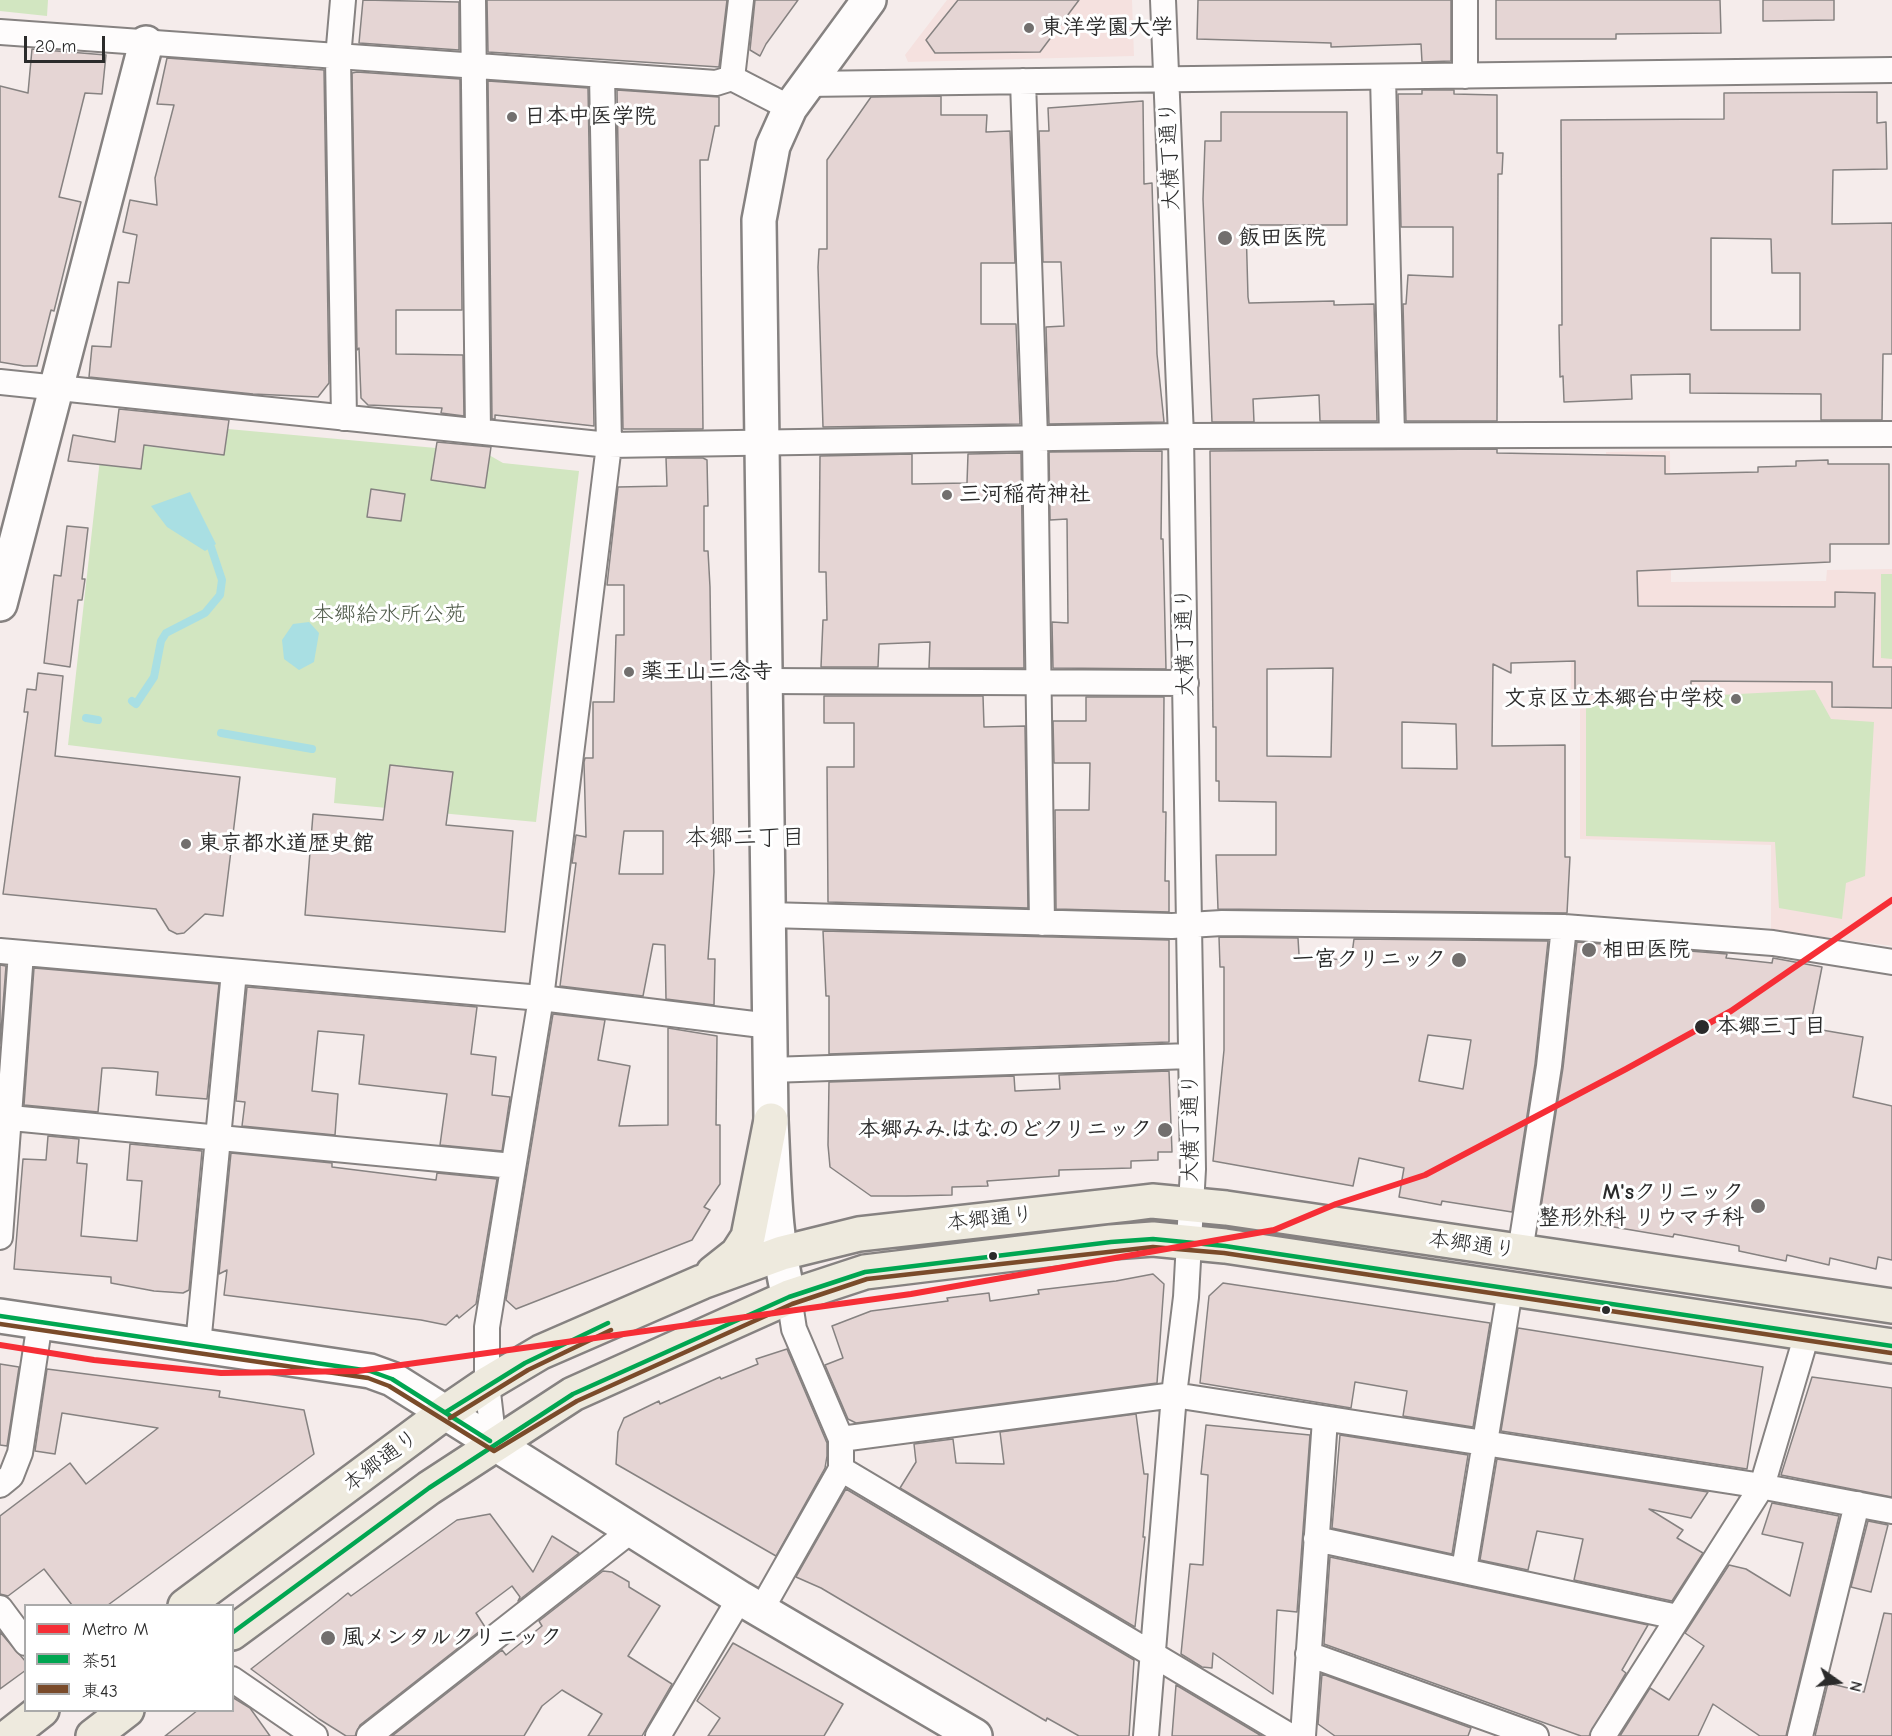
<!DOCTYPE html>
<meta charset="utf-8">
<style>
body{margin:0}
#map{position:relative;width:1892px;height:1736px;overflow:hidden;background:#f5eceb;font-family:"Comic Neue","Klee One",sans-serif}
canvas{display:block}
.legend{position:absolute;left:24px;top:1604px;width:210px;height:108px;box-sizing:border-box;background:#fff;border:2px solid #aaa;margin:0;padding:8px 10px;list-style:none;font-size:18px;color:#2b2b2b}
.legend li{display:flex;align-items:center;gap:12px;height:30px}
.legend b{width:30px;border:2px solid #aaa}
.north{position:absolute;left:1808px;top:1652px;width:60px;height:60px;-webkit-text-stroke:4px #fff;paint-order:stroke;rotate:104deg;font-size:16px;font-weight:700;line-height:24px;text-align:center;color:#2b2b2b}
.north::after{content:'';display:block;margin:auto;width:21px;height:27px;background:#2b2b2b;clip-path:polygon(50% 0,100% 100%,50% 72%,0 100%)}
.scale{position:absolute;left:24px;top:36px;width:81px;height:27px;box-sizing:border-box;border:3px solid #2b2b2b;border-top:0;padding-left:8px;font-size:18px;line-height:21px;white-space:nowrap;color:#2b2b2b;-webkit-text-stroke:4px #fff;paint-order:stroke}
</style>
<div id="map">
<canvas width="1892" height="1736"></canvas>
<ul class="legend">
<li><b style="height:8px;background:#f62e36"></b>Metro M</li>
<li><b style="height:8px;background:#00a651"></b>茶51</li>
<li><b style="height:8px;background:#7a4b2a"></b>東43</li>
</ul>
<div class="north">N</div>
<div class="scale">20 m</div>
</div>
<script>
const ctx = document.querySelector('canvas').getContext('2d');
ctx.lineJoin = 'round';
function paint(path, color) { ctx.fillStyle = color; ctx.fill(path, 'evenodd'); }
function strokePath(path, color, width, dash) { ctx.strokeStyle = color; ctx.lineWidth = width; ctx.lineCap = dash ? 'butt' : 'round'; ctx.setLineDash(dash || []); ctx.stroke(path); }
function drawText(font, color, halo, rows, align = 'center') {
  ctx.font = font + ' "Comic Neue","Klee One",sans-serif'; ctx.lineWidth = 6; ctx.setLineDash([]); ctx.textBaseline = 'middle'; ctx.strokeStyle = halo; ctx.fillStyle = color; for (const [text, x, y, turn = 0] of rows) {
    ctx.save(); ctx.translate(x, y); ctx.rotate((+turn || 0) * Math.PI / 180); ctx.textAlign = isNaN(turn) ? turn : align; if (halo) ctx.strokeText(text, 0, 0); ctx.fillText(text, 0, 0); ctx.restore();
  }
}
paint(new Path2D(`
 M947,0H1132L1134,56L908,62L905,55Z
 M1670,451L1671,582L1826,581L1827,570L1892,569V946L1771,930V845L1580,839V699H1571L1570,523L1605,521L1606,452Z`), '#f5e1df');
paint(new Path2D(`
 M0,0H48L47,16L0,11Z
 M228,429L436,448L489,455L503,463L579,471L536,822L334,803L336,778L68,745L102,441L224,455Z
 M1881,574H1892V659L1881,658Z
 M1815,690L1831,719L1874,722L1865,876L1846,883L1842,919L1779,908L1775,842L1586,836V702Z`), '#d2e6c1');
paint(new Path2D(`
 M190,492L216,544L205,551L167,527L151,506Z
 M309,622L319,633L314,662L299,670L284,659L282,640L293,624Z`), '#a9dfe3');
strokePath(new Path2D(`
 M132,701L136,704L154,677L161,641L166,633L205,613L220,595L222,580L211,547
 M86,718L98,720
 M221,733L312,749`), '#a9dfe3', 8);
const building = new Path2D(`
 M363,0L459,2V50L359,43Z
 M487,0H727L719,67L488,52Z
 M755,0H798L766,44L760,56L750,50Z
 M958,0H1079L1040,52L935,53L926,40Z
 M1198,0H1451V61L1422,62L1421,44L1331,47V43L1197,39Z
 M1496,0H1720L1721,33L1616,34V39H1496Z
 M1763,0H1834V20L1763,21Z
 M32,49L106,55L102,94L85,93L59,197L81,202L54,311L51,310L37,366H24L0,362V86L28,93Z
 M167,58L324,70L329,383L318,397L253,394L89,377L92,346L111,347L118,282L129,283L137,235L123,232L130,200L157,205L155,178L174,105L157,104Z
 M357,72L460,79L462,310H396V354L463,355L464,416L441,413L442,408L368,405L361,398L359,348L357,350L352,73Z
 M488,81L588,88L594,426L495,415V419H492Z
 M617,90L719,97V126H715L708,160H700L703,429H623Z
 M1422,90H1454V94L1497,95V153H1503L1502,174H1498L1497,421H1406L1403,304H1406L1408,275L1453,277V227H1401L1398,94H1422Z
 M1877,92V123L1886,122L1887,169L1833,170L1832,224L1892,223V354H1883L1882,420H1821V394L1690,393V374L1631,375L1632,399L1564,402L1563,376L1560,377L1559,325H1562L1561,120L1724,119V93ZM1711,238L1771,239L1772,273H1800V330H1711Z
 M941,96V115H987L986,132L1010,131L1015,263H981V324H1016L1020,424L823,427L818,267L819,249H827V160L871,97Z
 M1143,101L1144,184L1152,183L1157,354L1164,422L1049,424L1046,327L1064,326L1061,262H1043L1039,131H1049L1048,108Z
 M1221,112H1347V225H1246L1248,297L1249,303L1334,301V305L1374,304L1377,421H1320L1319,395L1253,399L1254,422H1212L1203,199L1205,141H1221Z
 M119,409L229,420L224,455L144,445L141,469L68,461L73,435L115,442Z
 M437,442L491,447L485,488L431,480Z
 M1497,449V453L1665,456V474L1758,472V467L1796,466V461L1828,460V464H1889V544H1830V562L1637,571L1638,606L1835,607V592L1875,593L1873,667H1892V708L1832,707V682L1691,681V690L1575,695V661L1511,663V673L1493,664L1492,746L1565,745V857H1570L1567,913L1218,909L1216,855H1276V802L1219,801V781H1216V727H1213L1210,451ZM1333,668L1331,757L1267,756V669ZM1402,722L1456,724L1457,769L1402,768Z
 M1162,451L1161,539H1163L1166,669L1053,668L1052,622L1068,623L1067,519L1050,520L1049,452Z
 M1021,453L1024,668H929L930,642L879,644L878,667H821L823,620H827L826,572H819L820,456L912,454V484L967,483L968,454Z
 M666,458H703L707,460L708,506H704V551H708L710,587L714,872L708,959H715L714,1005L666,999L665,945L653,944L643,996L560,986L576,863H572L576,835L586,837L584,762L585,758H593V702H614L616,635H624V585H607L618,487L667,486ZM624,831H663V874H619Z
 M371,489L405,494L401,521L367,517Z
 M67,526L88,528L82,579H85L82,600H78L70,667L44,663L54,575L61,576Z
 M38,673L63,676L55,756L240,777L223,916L205,914L184,933L177,934L169,930L156,909L3,894L28,712H24L27,689L36,690Z
 M824,696H983L984,727L1025,726L1028,908L828,902L827,767H854V723H824Z
 M1086,697H1164L1163,812H1166L1165,881H1169V912L1056,909L1055,810H1089L1090,763H1054L1053,721H1086Z
 M390,765L453,772L446,825L513,831L505,932L305,915L313,814L383,820Z
 M823,931L1169,940V1042L829,1054V996H826Z
 M1219,937L1298,938L1299,955L1351,961L1354,939L1548,941L1535,1064L1512,1212L1442,1201L1441,1205L1399,1197L1404,1168L1359,1158L1353,1186L1213,1161L1224,1050V967H1220ZM1428,1035L1471,1040L1463,1089L1419,1081Z
 M1577,942L1727,954L1726,958L1772,963L1773,958L1822,967L1810,1028L1863,1037L1853,1097L1892,1106V1260L1878,1257L1876,1269L1830,1258L1829,1265L1787,1255L1786,1261L1739,1251V1246L1674,1234L1673,1237L1590,1223L1589,1226L1539,1220L1563,1068Z
 M0,965L6,966L0,1044Z
 M34,968L219,984L207,1099L156,1095L158,1072L113,1068H102L98,1112L24,1105Z
 M247,987L477,1007L471,1054L496,1057L492,1095L510,1097L502,1151L440,1145L447,1094L359,1084L364,1035L318,1031L312,1091L338,1094L335,1135L242,1126L245,1102L236,1101Z
 M553,1014L605,1020L598,1060L630,1066L619,1126L668,1125V1028L717,1036L716,1125H720V1184L704,1207L710,1210L692,1240L516,1309L506,1300Z
 M1169,1071L1172,1152H1158V1160L1131,1161V1168L1059,1170V1176L987,1181L988,1186L952,1187V1195L906,1196H871L830,1167L828,1145L829,1082L1014,1076L1015,1091L1060,1089L1059,1075Z
 M48,1136L79,1139L77,1163L87,1164L81,1236L137,1241L142,1181L127,1180L130,1144L202,1151L189,1290L183,1293L154,1291L111,1283V1277L14,1269L23,1159L46,1160Z
 M231,1153L332,1163V1167L436,1180L437,1173L497,1179L476,1304L459,1318L457,1315L446,1325L421,1320L224,1295L227,1270L219,1274Z
 M1153,1274L1164,1284L1157,1383L856,1423L848,1419L825,1365L843,1358L832,1326L871,1311L948,1301L947,1298L989,1293L990,1301L1039,1294L1038,1290L1116,1281Z
 M1223,1283L1490,1323L1473,1427L1403,1416L1407,1391L1355,1382L1351,1408L1200,1383L1209,1296Z
 M1518,1328L1763,1367L1747,1469L1501,1431Z
 M787,1349L827,1443V1456L825,1468L776,1556L616,1464L618,1432L624,1418L659,1401L660,1404L720,1377L721,1379L758,1364L756,1359Z
 M0,1364L19,1367L7,1446L0,1445Z
 M47,1369L220,1391L219,1397L304,1410L314,1454L108,1605H72L44,1569L8,1596L0,1594V1516L70,1463L86,1484L158,1428L62,1413L55,1454L35,1451Z
 M1812,1377L1892,1388V1497L1781,1475Z
 M1136,1414L1144,1474H1148L1143,1537H1145L1135,1627L900,1488L916,1462L914,1444L953,1439L956,1463L1004,1464L1000,1432Z
 M1206,1425L1310,1435L1297,1612L1277,1610L1273,1694L1213,1653L1212,1668L1202,1667L1181,1654L1190,1564L1203,1565L1208,1475L1201,1474Z
 M1340,1435L1468,1455L1452,1554L1332,1528Z
 M1497,1459L1708,1492L1691,1518L1649,1509L1683,1530L1677,1538L1703,1553L1672,1601L1574,1580L1583,1539L1537,1531L1528,1570L1480,1560Z
 M846,1489L1134,1660L1129,1736H1079L1047,1718L1046,1721L821,1588L796,1577Z
 M1772,1503L1839,1516L1786,1736H1760L1713,1704L1698,1736H1620L1650,1688L1669,1700L1704,1646L1685,1633L1729,1565L1746,1569L1790,1596L1803,1543L1762,1534Z
 M490,1514L533,1572L552,1536L579,1553L518,1601L520,1597L512,1586L476,1613L485,1627L360,1725L355,1736H346L319,1719L251,1669L337,1602L348,1593L351,1596L457,1520Z
 M1868,1521L1888,1525L1871,1592L1851,1587Z
 M1330,1557L1648,1625L1622,1670L1626,1673L1589,1736H1581L1324,1644Z
 M603,1571L612,1572L629,1582V1587L660,1606L628,1656L672,1684L642,1736H588L602,1714L562,1690L542,1706L524,1736H392L502,1650L506,1655L542,1626L539,1621Z
 M1884,1613L1892,1614V1736H1815L1828,1683L1864,1692Z
 M0,1632L26,1662V1670L0,1689Z
 M733,1643L843,1704L824,1736H708L720,1718L697,1701Z
 M1322,1674L1471,1728L1468,1736H1335L1318,1724Z
 M1176,1685L1260,1735L1262,1736H1172Z
 M232,1697L250,1708L270,1736H165L198,1710H232Z`);
paint(building, '#e5d5d4');
strokePath(building, '#868281', 1.5);
const street = new Path2D(`
 M343,0L338,58L344,418
 M473,0L478,431
 M1465,0V76
 M0,32L716,83L732,78L790,108
 M1383,77L1392,435
 M732,78L741,0
 M1023,81L1035,438L1042,923
 M805,84L1892,70
 M0,382L609,445L1181,436L1892,434
 M765,681L1186,683
 M768,915L1172,926L1222,923L1564,927L1773,943L1892,962
 M0,951L541,998L770,1026
 M770,1070L1191,1056
 M0,1117L513,1166
 M0,1237L21,953
 M1520,1252L1549,1066L1564,927
 M198,1345L234,972
 M841,1439L1174,1395L1749,1484L1892,1511
 M494,1444L487,1384V1327L541,998L609,445L602,75
 M841,1469L1290,1736
 M0,1485L11,1476L20,1453L40,1322
 M1316,1539L1677,1617
 M1464,1570L1510,1290
 M0,1608L26,1643
 M761,1610L841,1469V1439L794,1329L789,1297
 M1308,1654L1536,1736
 M232,1679L315,1736
 M369,1736L633,1529
 M658,1736L740,1598
 M1146,1736L1174,1395L1186,1297L1193,1169L1181,436L1163,0
 M1303,1736L1325,1419
 M1603,1736L1762,1486L1807,1334
 M1800,1736L1857,1504`);
const secondary = new Path2D(`
 M0,604L146,43
 M789,1297C774,1240 774,1178 771,1120L759,220L773,146L790,108L869,0
 M0,1316L344,1367L370,1371L392,1379L740,1598L975,1736`);
const highway = new Path2D(`
 M713,1273L737,1254L748,1237L771,1120
 M185,1606L446,1412L487,1384L541,1352L702,1282L782,1253L859,1234L1128,1204L1152,1201L1226,1208L1892,1306
 M232,1633L429,1488L573,1394L789,1297L865,1272L1111,1242L1153,1239L1225,1246L1892,1346
 M9,1736L42,1710
 M93,1736L127,1710`);
strokePath(street, '#868281', 28);
strokePath(secondary, '#868281', 38);
strokePath(highway, '#868281', 38);
strokePath(street, '#fefcfc', 24);
strokePath(secondary, '#fefcfc', 33);
strokePath(highway, '#eeeade', 33);
strokePath(new Path2D(`
 M0,1316L370,1371L392,1379L490,1441
 M446,1412L525,1363L608,1323
 M232,1633L429,1488L573,1394L789,1297L865,1272L1111,1242L1153,1239L1225,1246L1892,1346`), '#00a651', 4.5);
strokePath(new Path2D(`
 M0,1324L368,1378L389,1386L494,1451L577,1401L792,1304L867,1279L1153,1247L1224,1253L1891,1353
 M450,1418L528,1370L611,1330`), '#7a4b2a', 4.5);
strokePath(new Path2D(`
 M0,1345L94,1360L221,1373L358,1371L911,1294L1274,1230L1336,1204L1425,1175L1626,1069L1731,1011L1892,900`), '#f62e36', 6);
for (const [x, y, r, color] of [
 [1029,28,6,"#726f6e"],
 [512,117,6,"#726f6e"],
 [1225,238,8,"#726f6e"],
 [947,495,6,"#726f6e"],
 [629,672,6,"#726f6e"],
 [1736,699,6,"#726f6e"],
 [186,844,6,"#726f6e"],
 [1589,950,8,"#726f6e"],
 [1459,960,8,"#726f6e"],
 [1702,1027,8,"#2b2b2b"],
 [1165,1130,8,"#726f6e"],
 [1758,1206,8,"#726f6e"],
 [993,1256,5,"#2b2b2b"],
 [1606,1310,5,"#2b2b2b"],
 [328,1638,8,"#726f6e"]
]) { const dot = new Path2D(); dot.arc(x, y, r, 0, 2 * Math.PI); ctx.fillStyle = color; ctx.fill(dot); strokePath(dot, '#fff', 2); }
drawText('bold 22px', '#2b2b2b', '#fff', [
 ["東洋学園大学",1041,28],
 ["日本中医学院",524,117],
 ["飯田医院",1238,238],
 ["三河稲荷神社",959,495],
 ["薬王山三念寺",641,672],
 ["文京区立本郷台中学校",1724,699,"right"],
 ["東京都水道歴史館",198,844],
 ["相田医院",1602,950],
 ["一宮クリニック",1446,960,"right"],
 ["本郷みみ.はな.のどクリニック",1152,1130,"right"],
 ["M'sクリニック",1744,1193,"right"],
 ["整形外科 リウマチ科",1744,1218,"right"],
 ["風メンタルクリニック",342,1638]
], 'left');
drawText('22px', '#2b2b2b', '#fff', [
 ["大横丁通り",1170,156,-92],
 ["大横丁通り",1185,642,-91],
 ["大横丁通り",1191,1128,-90],
 ["本郷通り",990,1219,-6],
 ["本郷通り",1472,1245,8],
 ["本郷通り",381,1461,-37]
]);
drawText('22px', '#4e5948', '#fff', [
 ["本郷給水所公苑",389,615]
]);
drawText('bold 22px', '#2b2b2b', '#fff', [
 ["本郷三丁目",1716,1027]
], 'left');
drawText('24px', '#2b2b2b', '#fff', [
 ["本郷二丁目",745,838]
]);
</script>
